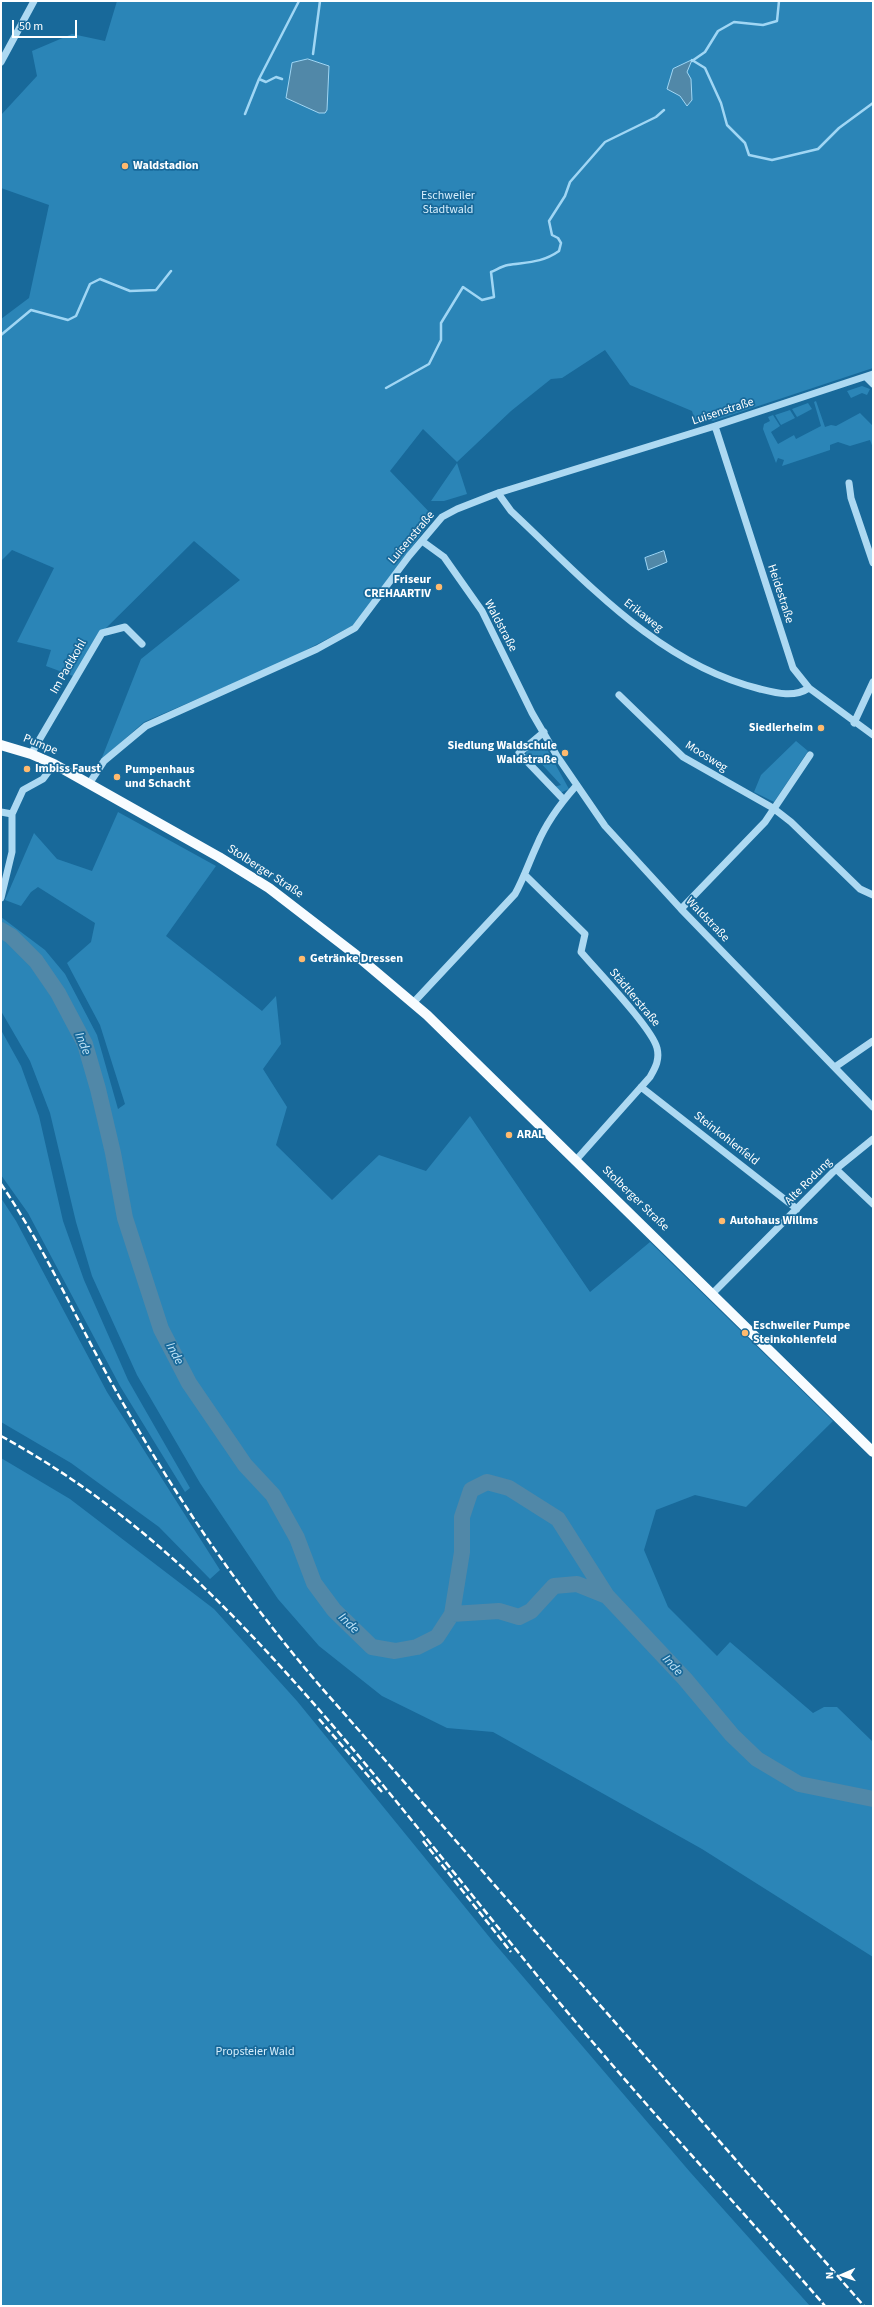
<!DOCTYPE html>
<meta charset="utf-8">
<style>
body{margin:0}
#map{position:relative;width:874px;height:2307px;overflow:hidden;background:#18699a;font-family:"Source Sans 3",sans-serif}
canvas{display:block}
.frame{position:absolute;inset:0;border:2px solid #fff;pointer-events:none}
.north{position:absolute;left:822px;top:2255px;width:40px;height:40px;-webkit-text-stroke:3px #18699a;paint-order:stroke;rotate:268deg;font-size:11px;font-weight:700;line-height:16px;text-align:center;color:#fff}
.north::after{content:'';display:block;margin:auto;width:14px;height:18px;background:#fff;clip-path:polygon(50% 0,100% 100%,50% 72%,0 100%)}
.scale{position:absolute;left:12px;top:20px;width:65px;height:18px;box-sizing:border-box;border:2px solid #fff;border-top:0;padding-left:5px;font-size:12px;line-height:14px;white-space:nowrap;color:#fff;-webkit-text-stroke:3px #18699a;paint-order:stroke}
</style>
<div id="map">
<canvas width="874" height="2307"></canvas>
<div class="frame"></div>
<div class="north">N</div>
<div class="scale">50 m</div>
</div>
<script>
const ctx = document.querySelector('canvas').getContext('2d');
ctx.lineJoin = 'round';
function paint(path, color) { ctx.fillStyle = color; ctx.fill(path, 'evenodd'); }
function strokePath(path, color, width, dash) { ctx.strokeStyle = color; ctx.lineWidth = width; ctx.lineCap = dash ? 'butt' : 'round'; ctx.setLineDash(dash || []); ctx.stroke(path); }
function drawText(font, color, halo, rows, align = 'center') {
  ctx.font = font + ' "Source Sans 3",sans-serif'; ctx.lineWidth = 3.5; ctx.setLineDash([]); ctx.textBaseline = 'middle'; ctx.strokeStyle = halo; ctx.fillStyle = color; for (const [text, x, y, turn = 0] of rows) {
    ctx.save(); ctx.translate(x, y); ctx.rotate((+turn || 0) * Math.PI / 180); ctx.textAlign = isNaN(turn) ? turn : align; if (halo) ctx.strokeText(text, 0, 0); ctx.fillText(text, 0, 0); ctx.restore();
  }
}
paint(new Path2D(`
 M117,1H873V368L713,421L706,418L695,421L692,411L630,385L605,350L562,378L551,379L511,411L457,462L423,429L390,471L434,517L354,625L285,661L144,722L101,760L141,659L240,580L194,541L101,633L73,676L46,666L51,650L17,642L54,568L12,550L1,561V319L29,298L49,205L1,188V115L37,76L32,51L72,34L105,41Z
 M862,386L870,389L867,395L862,393L851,398L847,391Z
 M816,401L825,427L831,425L836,426L860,413L873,426V448L870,440L850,446L838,442L830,445V450L782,466L784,460L778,458L776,463L763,429L764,424L770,421L768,417L773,415L780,426L771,432L778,444L794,435L796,439L821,426L814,402Z
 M808,403L812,409L797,417L792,409Z
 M790,410L795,418L781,425L775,415Z
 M457,463L467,494L444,501H431Z
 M796,741L808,751L774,802L754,792L761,775Z
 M543,742L569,789L560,793L554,787L561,785L537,759L529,761L525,757L527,750Z
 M118,812L216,866L166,936L262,1011L276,996L281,1044L263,1069L287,1107L276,1145L332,1200L379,1155L426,1171L470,1116L590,1292L650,1242L833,1421L746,1507L695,1495L656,1510L644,1550L668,1607L717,1656L730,1642L813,1713L824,1707H837L873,1742V1957L702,1849L493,1732L447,1728L382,1696L319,1646L278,1599L200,1483L137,1375L92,1276L76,1222L50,1113L30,1061L1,1011V917L45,950L65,974L97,1035L118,1109L125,1104L100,1025L67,963L91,942L95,923L38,887L31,892L21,906L5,900L34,833L57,859L92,871Z
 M1,1030L21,1066L39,1116L63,1221L84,1280L128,1380L190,1488L185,1492L120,1386L28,1213L1,1175Z
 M1,1198L16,1221L107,1392L220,1570L210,1579L159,1527L71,1463L1,1422Z
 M1,1458L70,1499L214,1609L297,1701L495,1944L690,2172L810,2306H1Z`), '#2b85b7');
const water = new Path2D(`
 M308,59L329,66L327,110L325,113H319L286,98L292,63Z
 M692,60L687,72L691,79L692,100L687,106L680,96L667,89L673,69Z
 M664,551L667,562L648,570L645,558Z`);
paint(water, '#5188a8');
strokePath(water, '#a0d6f4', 1);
strokePath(new Path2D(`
 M313,54L320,1
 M692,60L705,68L721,103L727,125L745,143L749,155L772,160L818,149L839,128L873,103
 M692,61L705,52L718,31L734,22L763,25L777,21L779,1
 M259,79L266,82L276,77L282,79
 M245,114L259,79L299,1
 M1,335L31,310L68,320L76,316L90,284L100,279L130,291L156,290L171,271
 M386,388L429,364L441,340V323L463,287L482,300L494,297L491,272C496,270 502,266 508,265C527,262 542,263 559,251L561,243L558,238L552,235L549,221L565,196L570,182L605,142L656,117L664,110`), '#a0d6f4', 2.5);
strokePath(new Path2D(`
 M1,930L11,936L36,961L58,993L85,1044L98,1089L113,1153L125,1218L161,1329L189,1383L245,1465L273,1495L297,1538L314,1583L334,1610L372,1647L395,1651L417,1647L437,1637L452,1614L462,1552V1517L471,1490L487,1482L509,1488L558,1519L607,1596L685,1679L732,1735L757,1759L799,1784L873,1799
 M452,1614L499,1611L519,1617L531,1611L554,1586L577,1584L607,1596`), '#5188a8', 16);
strokePath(new Path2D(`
 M1,62L34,1
 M866,377L873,384
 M715,426L793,668L809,688L873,735
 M849,483L851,498L873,563
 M498,493L511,511C585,580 658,664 760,689C776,693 794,698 809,688
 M422,541L444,557L482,611L532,713L557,756L605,826L681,909L873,1107
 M619,695L683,757L773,808L791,822L860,889L873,895
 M854,723L873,682
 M544,732L519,753L564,800
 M31,754L102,633L125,627L142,644
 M89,784L104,761L146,726L317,649L355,628L409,556L442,517L457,509L498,493L715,426L873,374
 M1,812L12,814
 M526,876L585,934L581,952C597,971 652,1028 657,1048C660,1060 655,1068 650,1077L576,1160
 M1,898L12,852V814L23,790L43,779L54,764
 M681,909L765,822L810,755
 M413,1003L515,894C524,878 529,862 537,845C546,823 560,804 576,786
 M835,1067L873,1041
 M641,1087L797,1209
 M836,1169L873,1204
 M713,1293L836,1169L873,1139`), '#add9f2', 7);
strokePath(new Path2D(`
 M1,745L31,754L54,764L219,857L269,888L356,955L427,1015L873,1452`), '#f8fcff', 10);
strokePath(new Path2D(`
 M1,1184C47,1251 80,1328 120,1398C178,1501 244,1597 320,1686L864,2306
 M1,1436C134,1509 229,1606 328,1720C397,1800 461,1882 527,1963C622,2081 726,2192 825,2306
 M319,1719L382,1792
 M423,1841L511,1952`), '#fff', 2.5, [7, 3]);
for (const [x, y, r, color] of [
 [125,166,4,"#ffba6e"],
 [439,587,4,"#ffba6e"],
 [821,728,4,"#ffba6e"],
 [565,753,4,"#ffba6e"],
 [27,769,4,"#ffba6e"],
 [117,777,4,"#ffba6e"],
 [302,959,4,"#ffba6e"],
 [509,1135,4,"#ffba6e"],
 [722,1221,4,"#ffba6e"],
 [745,1333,4,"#ffba6e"]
]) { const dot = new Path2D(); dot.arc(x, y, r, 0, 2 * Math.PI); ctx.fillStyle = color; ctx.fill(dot); strokePath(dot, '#18699a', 1.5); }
drawText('bold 12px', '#fff', '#18699a', [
 ["Waldstadion",133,166],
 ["Friseur",431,580,"right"],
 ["CREHAARTIV",431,594,"right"],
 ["Siedlerheim",813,728,"right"],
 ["Siedlung Waldschule",557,746,"right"],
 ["Waldstraße",557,760,"right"],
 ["Imbiss Faust",35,769],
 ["Pumpenhaus",125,770],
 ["und Schacht",125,784],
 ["Getränke Dressen",310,959],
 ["ARAL",517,1135],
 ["Autohaus Willms",730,1221],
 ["Eschweiler Pumpe",753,1326],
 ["Steinkohlenfeld",753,1340]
], 'left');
drawText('12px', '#d5eefc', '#18699a', [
 ["Eschweiler",448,196],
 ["Stadtwald",448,210],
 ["Propsteier Wald",255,2052]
]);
drawText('12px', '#fff', '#18699a', [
 ["Luisenstraße",723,412,-18],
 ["Luisenstraße",412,538,-50],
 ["Heidestraße",780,594,72],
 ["Erikaweg",643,616,38],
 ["Waldstraße",500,626,62],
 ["Im Padtkohl",69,667,-60],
 ["Pumpe",40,745,22],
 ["Moosweg",706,757,32],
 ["Stolberger Straße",265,872,33],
 ["Waldstraße",707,920,46],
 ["Städtlerstraße",634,998,50],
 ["Steinkohlenfeld",726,1139,38],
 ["Alte Rodung",809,1182,-45],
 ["Stolberger Straße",635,1199,44]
]);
drawText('italic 13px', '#c4e6f9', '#18699a', [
 ["Inde",82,1044,68],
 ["Inde",174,1354,62],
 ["Inde",348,1624,44],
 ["Inde",672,1666,47]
]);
</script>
